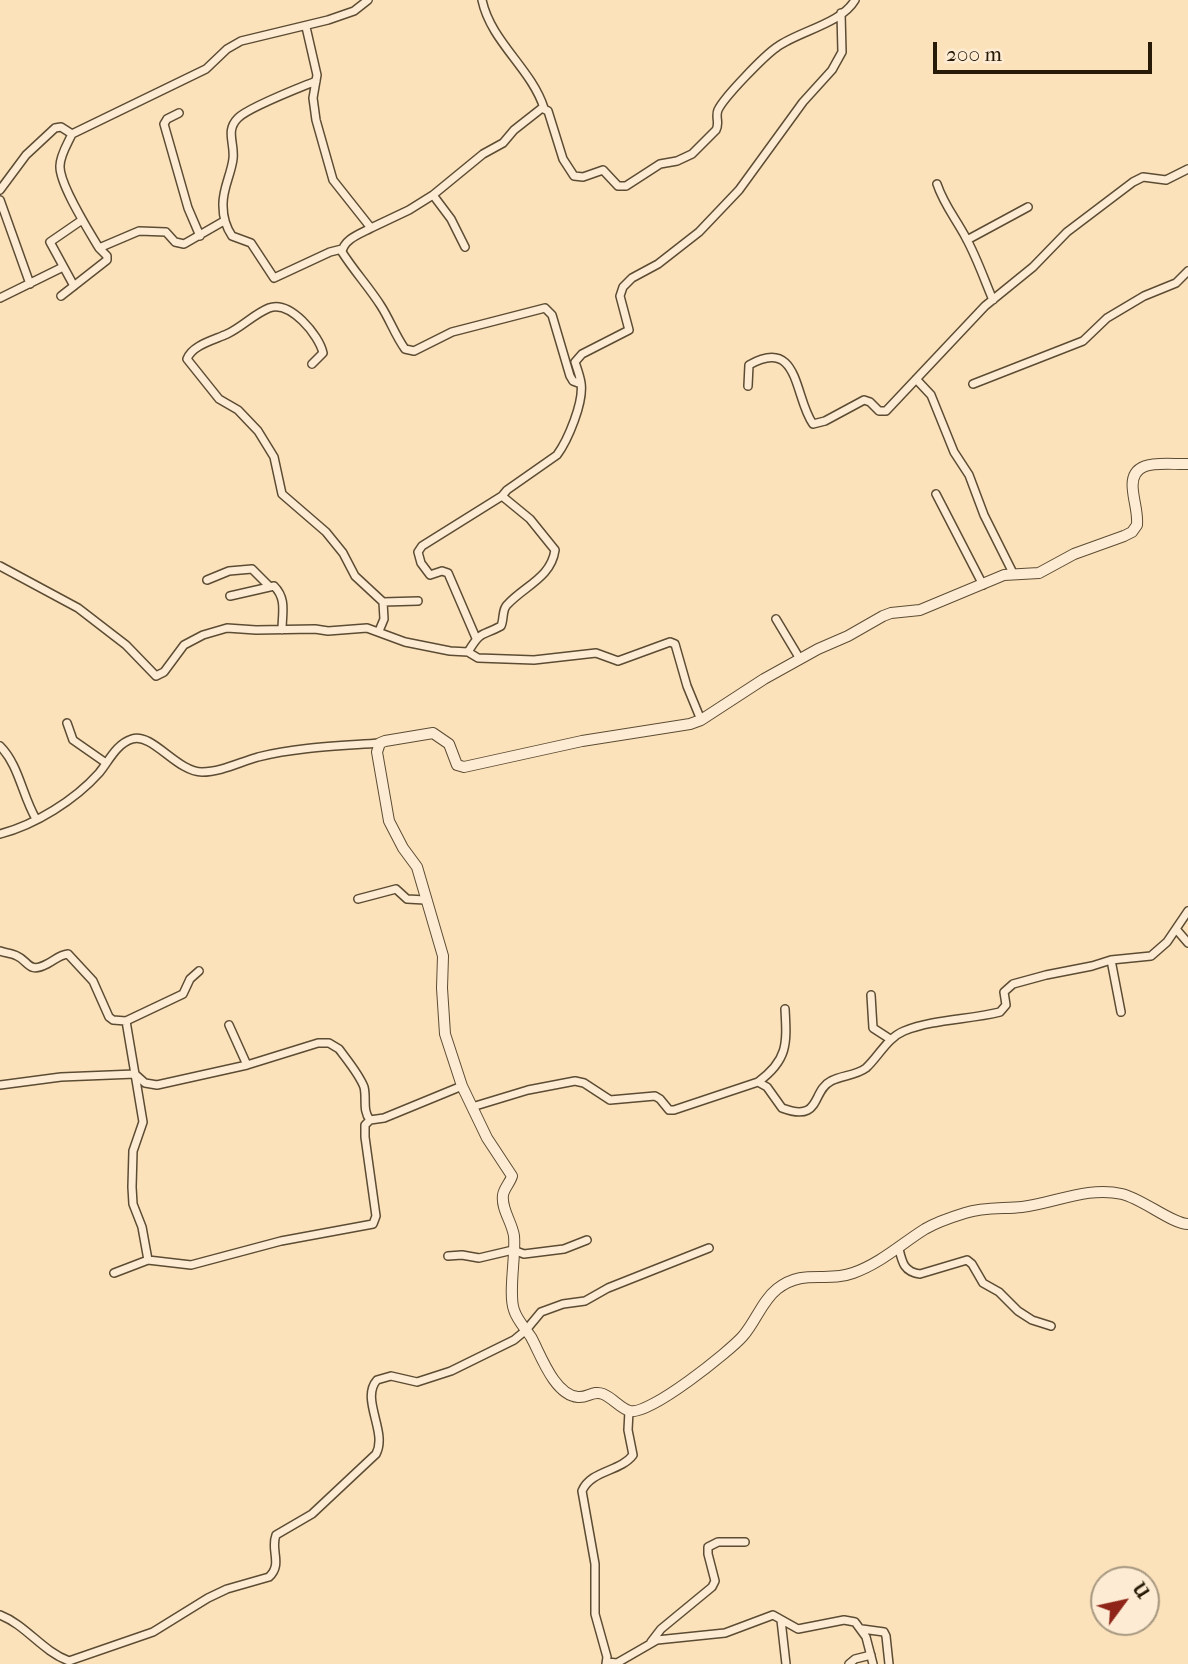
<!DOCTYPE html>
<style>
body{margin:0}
#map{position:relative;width:1188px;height:1664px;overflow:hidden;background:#fce2bb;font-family:"IM FELL French Canon",serif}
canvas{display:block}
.north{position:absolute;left:1090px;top:1566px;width:70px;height:70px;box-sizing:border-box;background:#fdecd3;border:2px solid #a79881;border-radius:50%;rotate:57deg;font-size:19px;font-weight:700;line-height:28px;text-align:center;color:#271a06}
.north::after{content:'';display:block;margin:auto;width:24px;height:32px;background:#8f2418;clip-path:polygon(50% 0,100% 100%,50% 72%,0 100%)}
.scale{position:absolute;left:933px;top:42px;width:219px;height:32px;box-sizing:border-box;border:4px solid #271a06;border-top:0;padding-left:9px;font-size:21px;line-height:24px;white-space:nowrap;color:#271a06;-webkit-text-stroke:5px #fdecd3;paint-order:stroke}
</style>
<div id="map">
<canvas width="1188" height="1664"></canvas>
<div class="north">U</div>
<div class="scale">200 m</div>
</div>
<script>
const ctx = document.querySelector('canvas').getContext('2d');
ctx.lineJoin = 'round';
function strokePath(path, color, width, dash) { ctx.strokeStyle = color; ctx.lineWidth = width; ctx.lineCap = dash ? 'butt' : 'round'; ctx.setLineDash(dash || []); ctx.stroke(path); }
const minor = new Path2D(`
 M482,0C491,42 531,68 544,108
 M306,27L317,75L313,98L316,120L333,180L371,228L409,210L433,195L483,154L503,143L514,130L542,108L548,111L563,159L574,176L583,177L603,170L618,186H626L660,164L677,161L692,154L716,130C720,123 715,117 718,110C724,97 765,55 777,47C799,31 841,24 855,0
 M316,81C299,88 249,107 238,118C225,131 235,143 233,159C231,175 222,190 223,206C223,218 226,227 232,236L251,243L274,278L330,252L342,249
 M179,113L167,119L164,124L188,208L200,236
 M72,134C68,143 60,155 60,166C59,184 89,231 99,248L139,231L166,232L175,242L184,244L224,221
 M937,184C944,205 956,219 966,238C977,258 984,279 993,300
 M0,190L26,155L55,128L61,127L72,134L206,69L227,49L241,41L328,20L354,11L368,0
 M433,195L451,219L465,247
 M0,200L30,284
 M371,228C360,234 344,239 342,252C354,271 369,287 381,306C390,320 395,335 405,349L414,351L452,332L545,308L552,315L570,376L573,381L581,384
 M967,240L1028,207
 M74,286L50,242L82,220
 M61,296L107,260V256L99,248
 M0,298L63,267
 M312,364L323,353C319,335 290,300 269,308C254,314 242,327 227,334C214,340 192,345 187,359L219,399L238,410L258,431L274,457L282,494L326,532L343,553L355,576L383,602L384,619L379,631
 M916,379L931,395L954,452L969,475L984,515L1013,573
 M973,384L1083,341L1107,318L1144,296L1176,283L1188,271
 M748,386L749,365C800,336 794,398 813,424L825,421L864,400L870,402L879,411H886L985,306L1033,267L1067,232L1133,182L1143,177L1166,180L1188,169
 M936,494L983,585
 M0,566L78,608L126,645L156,676L164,672L184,645L203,635L227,628L256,630L315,629L328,631L367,628L405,642L450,651L468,652L478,658L534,660L596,653L618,661L670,642L675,644L687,686L701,720
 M207,580L229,571L252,569L269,586
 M230,596L274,586C287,599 282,613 282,630
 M383,602L418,601
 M776,619L800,659
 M476,638L448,573L442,571L430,575L421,563L418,552L422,546L502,496
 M468,652C482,629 481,637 501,626C504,620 502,609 507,605C524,586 551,578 555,550L530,519L502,496L507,490L557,455C568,440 584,402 581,383C580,376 577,368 575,362L582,354L629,330L620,296L623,287L632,278L658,264L699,232L739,190L803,102L832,70L842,52L841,13
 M67,723L73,740L106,763
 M0,746C19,765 22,795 36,819
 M0,834C35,825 75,800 99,773C109,761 116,744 132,739C152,732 177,772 202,772C221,772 240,762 258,757C298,747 340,746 380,743
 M358,899L396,889L407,899L425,900
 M1176,929L1188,943
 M0,951C5,953 12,953 17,956C29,961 28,974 47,964C55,960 59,955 68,954L93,981L109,1017L113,1020L126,1021
 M1111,960L1121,1012
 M199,971L190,979L183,994L126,1021L135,1074L145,1083L157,1085L247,1065L318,1043H329L339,1049C347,1060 359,1074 364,1087C367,1099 362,1110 370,1120L384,1118L462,1086
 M871,995L873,1028L890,1039
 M229,1025L247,1065
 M758,1082C788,1060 787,1044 785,1009
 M0,1085L61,1077L135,1074L143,1122L133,1151L132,1187L133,1204L142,1227L148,1260
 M472,1107L528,1090L575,1081L584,1083L610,1100L655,1096L660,1099L669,1110H674L758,1082L767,1087L782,1108C822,1123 811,1091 831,1081C842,1075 855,1076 866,1068C879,1056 887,1038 904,1031C934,1019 968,1020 1000,1012L1006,1005L1004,992L1013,984L1046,975L1092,966L1111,960L1151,956L1167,942L1188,911
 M899,1249C902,1262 904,1272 920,1274L967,1260L972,1264L983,1283L999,1292L1018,1311L1032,1320L1051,1326
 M448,1256L462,1255L479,1258L513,1250L524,1254L564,1249L587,1240
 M114,1273L148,1260L191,1265L281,1241L373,1224L376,1216L365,1137V1125L370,1120
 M0,1615C26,1625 42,1651 69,1661L153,1632L208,1598L227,1589L269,1577C283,1564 270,1550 276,1535L312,1514L376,1454C388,1432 360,1399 377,1380L391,1376L417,1382L451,1371L514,1340L526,1330L541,1312L563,1304L585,1301L608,1288L709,1248
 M781,1620L786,1664
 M862,1629L884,1632L886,1636L889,1664
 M651,1642L661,1629L712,1587L715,1581L708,1554V1547L718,1542H745
 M607,1662L617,1663L657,1640L725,1633L773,1615L798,1629L844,1620L855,1622L866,1637L873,1664
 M606,1664L607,1657L595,1614V1564L582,1491C591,1470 620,1472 633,1455L628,1430L629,1411
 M849,1664L855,1659L871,1655`);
const tertiary = new Path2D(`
 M1188,464C1166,465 1128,456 1133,491C1134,502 1138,513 1137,525L1132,532L1124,536L1074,554L1039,573L1004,575L920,610L891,613L883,616L848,636L818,649L764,679L701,720L690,724L582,741L464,767L457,765L449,744L433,733L385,741L380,743L377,752L389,821L403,848L417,867L443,956L442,988L445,1034L462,1086L487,1138L512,1176C510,1183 504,1188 503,1195C501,1209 512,1222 514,1236C516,1255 508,1294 514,1310C517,1320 525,1328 531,1337C540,1353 554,1395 578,1397C588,1398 593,1390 603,1394C613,1398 621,1409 630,1411C649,1416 730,1351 743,1336C756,1321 762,1301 777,1289C804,1268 826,1283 853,1273C881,1263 901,1244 925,1229C937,1222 952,1217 965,1213C984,1207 1003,1209 1022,1207C1055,1203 1088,1186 1122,1194C1143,1199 1172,1224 1188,1224`);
strokePath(minor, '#5c4c33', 10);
strokePath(tertiary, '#5c4c33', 12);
strokePath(minor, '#fdecd3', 7);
strokePath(tertiary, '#fdecd3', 10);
</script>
